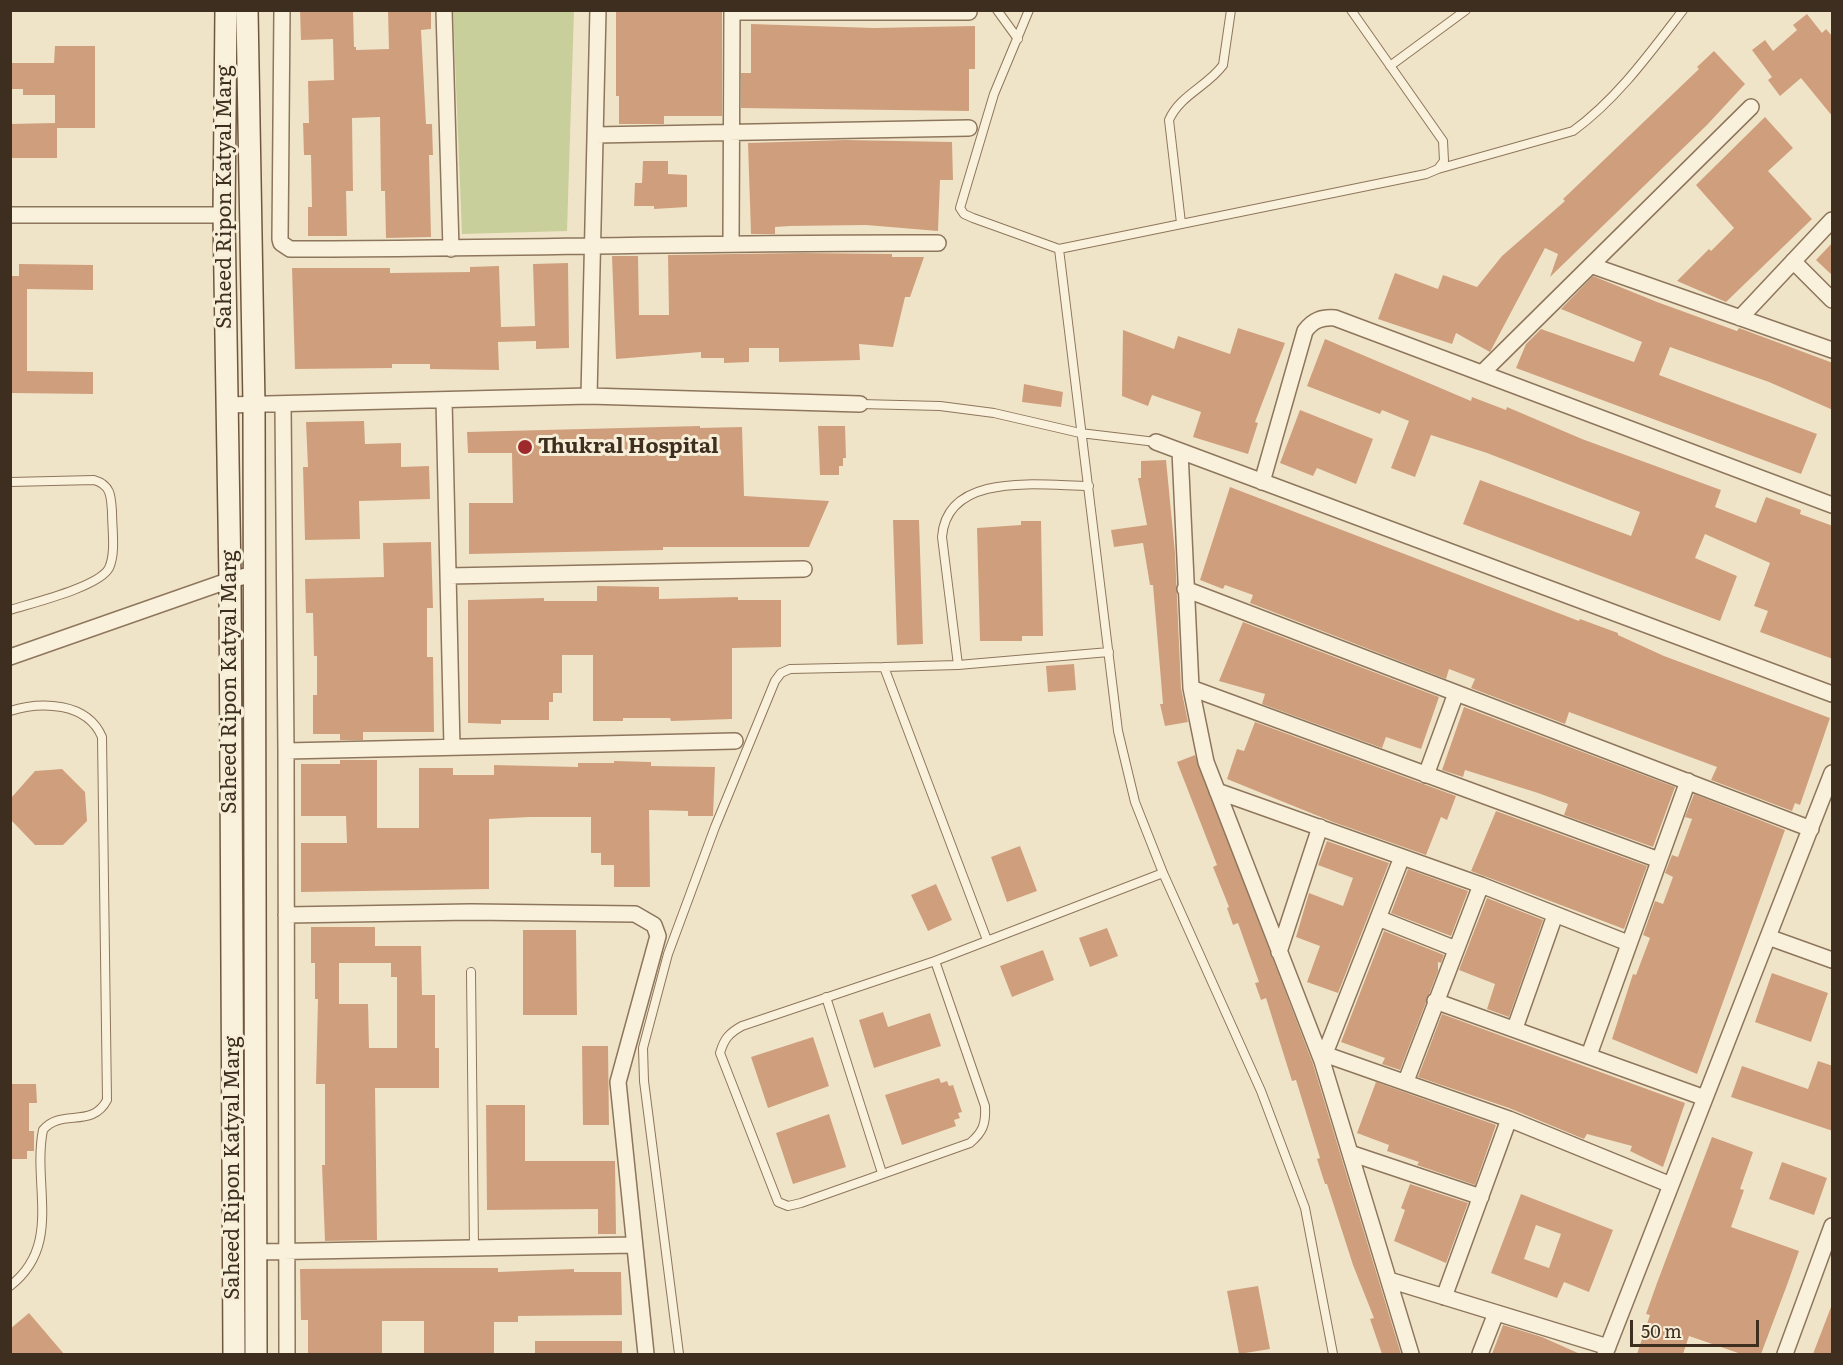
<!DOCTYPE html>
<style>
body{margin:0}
#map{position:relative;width:1843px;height:1365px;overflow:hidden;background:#f0e4c8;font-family:Literata,serif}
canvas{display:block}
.frame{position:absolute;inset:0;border:12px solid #3d2e20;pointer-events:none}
.scale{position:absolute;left:1630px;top:1320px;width:129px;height:27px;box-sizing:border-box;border:3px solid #3d2e20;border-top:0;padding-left:8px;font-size:18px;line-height:21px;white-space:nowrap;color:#3d2e20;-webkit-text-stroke:4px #f7eed8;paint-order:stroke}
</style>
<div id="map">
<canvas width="1843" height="1365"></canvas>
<div class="frame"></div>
<div class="scale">50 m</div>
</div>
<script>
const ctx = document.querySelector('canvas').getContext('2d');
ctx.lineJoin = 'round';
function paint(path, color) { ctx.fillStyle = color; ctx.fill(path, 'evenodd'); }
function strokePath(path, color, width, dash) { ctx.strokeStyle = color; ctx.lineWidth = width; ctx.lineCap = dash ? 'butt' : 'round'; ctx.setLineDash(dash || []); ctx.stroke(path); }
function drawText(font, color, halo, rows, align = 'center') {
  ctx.font = font + ' Literata,serif'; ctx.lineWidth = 6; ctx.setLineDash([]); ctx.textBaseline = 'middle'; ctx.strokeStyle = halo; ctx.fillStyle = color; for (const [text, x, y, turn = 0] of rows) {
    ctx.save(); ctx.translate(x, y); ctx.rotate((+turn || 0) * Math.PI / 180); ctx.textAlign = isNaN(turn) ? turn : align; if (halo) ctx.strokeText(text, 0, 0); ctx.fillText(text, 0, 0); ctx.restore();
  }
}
paint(new Path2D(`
 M453,11H574L567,231L462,234Z`), '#c9cf9b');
paint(new Path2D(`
 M300,10H353L354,47H356V50L389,49L388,10H431V29L421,30L426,124H432L433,155H429L431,237L386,238L385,191H381L380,117L352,118L353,191H346L347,236H308V207H312L311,155H304L303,123H309L308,81L334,80L333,39L301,40Z
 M616,10H722V116H664V124H619V96H616Z
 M1807,14L1822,33L1826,29L1833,37V117L1801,78L1780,96L1768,80L1772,77L1752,50L1765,40L1773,51L1797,30L1793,25Z
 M751,24L874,28L975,26V69H969V111L741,108V73H751Z
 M55,46H95V128H57V158H10V124L55,123V95H23V89H10V63H54Z
 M1714,51L1745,84L1707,125L1550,277L1558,254L1545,248L1490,352L1456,333L1452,344L1378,319L1395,273L1438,289L1443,275L1477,287L1502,256L1565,201L1563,199L1584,179L1699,69L1697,67Z
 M1765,117L1793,148L1768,171L1812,219L1726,302L1677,281L1709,249L1711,251L1734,228L1696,185Z
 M845,140L952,142L953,180H940L938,231L866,225L790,226L775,227V234H751L748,143Z
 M643,161H668V174L687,175V207L654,209V206H634L635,183H642Z
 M1833,242V276L1816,260Z
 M802,253L892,254V257H924L910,297H905L893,347L859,344L860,360L779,362V348H749V362L724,363V358H701V352L616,359L612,256H638L639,315H669L668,255Z
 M568,263L569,348L536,349V341L498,342L499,370L430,369V364H392V368L295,369L292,268H390V273L470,272V267L499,266L501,327L535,326L533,264Z
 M19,264L93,265V290L27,289V371L93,372V394L10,393V276H19Z
 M1593,276L1657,302L1737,331L1739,328L1833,363V410L1769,382L1670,347L1659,375L1817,434L1801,474L1516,368L1526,344L1541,329L1634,362L1642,342L1561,309Z
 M1238,328L1285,343L1255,422L1258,423L1248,454L1193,437L1201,412L1152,395L1148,406L1122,396L1123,330L1174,349L1178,336L1230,354Z
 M1325,339L1471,401L1472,397L1506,410L1507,407L1582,439L1721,490L1715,507L1756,523L1766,497L1801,510L1800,514L1833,526V659L1760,632L1768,611L1754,606L1770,563L1705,534L1695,558L1737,576L1720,621L1463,524L1480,480L1631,536L1640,512L1487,453L1431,435L1415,477L1391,468L1409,421L1382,410L1380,414L1307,386Z
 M1024,384L1063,392L1061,407L1022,402Z
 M1300,410L1373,439L1356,484L1317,468L1313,476L1280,463Z
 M364,421L365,444L401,443V467L429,466L430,499L359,501L360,539L305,540L303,467H308L306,422Z
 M700,426V428L742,427L744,496L829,501L809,547H663V550L469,554V503H513L512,453H468L467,432Z
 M818,426H845L846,458H843V466H839V475H820Z
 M1166,460L1175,553L1181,688L1188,722L1165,726L1160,704H1163L1153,585H1150L1143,543L1114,547L1111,530L1147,525L1138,478H1141V461Z
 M1230,487L1579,621L1580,619L1618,633V635L1664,656L1830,718L1800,805L1795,803L1792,811L1711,780L1717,767L1569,712L1565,724L1471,688L1475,679L1449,669L1446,679L1250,603L1253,595L1225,585L1223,589L1200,580Z
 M893,520H919L923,644L897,645Z
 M1021,521H1041L1043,636H1022V641H980L977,528L1021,525Z
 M431,542L433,608H427V657H433L434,732H363V740H340V734H313V695H317V656H314L313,613H306L305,579L384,577L383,543Z
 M597,586L659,587V599L738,597V600H781V647L732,648V719L671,721L670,718H623V721H593V655H562V693H553V702H549V720H501V724L468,723V600L544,598V601H597Z
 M1243,622L1439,697L1421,749L1386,737L1382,748L1262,704L1265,694L1219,681Z
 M1074,664L1076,690L1048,692L1046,666Z
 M1464,707L1675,787L1653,847L1564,815L1568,804L1538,793L1465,770L1463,777L1442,770Z
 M1255,722L1456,796L1447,820L1441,817L1426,855L1333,822L1227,779L1237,749L1244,751Z
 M1195,755L1313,1064L1401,1354H1382L1370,1319L1374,1318L1353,1265L1327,1184H1325L1317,1159L1320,1158L1296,1080L1292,1081L1266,998L1261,1000L1255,983L1259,982L1238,923L1233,925L1227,908L1229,907L1213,867L1217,865L1177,762Z
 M340,760H377V828H419V768H453V775H494V765L578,767V763H614V761L651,762V766L715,767L713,816H688V811L649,810L650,887H614V865H601V853H591V817H530L489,819V889L301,892V843H347L346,816H301V764H340Z
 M62,769L85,792L87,821L63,845H35L12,821L11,798L35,771Z
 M1694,794L1785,830L1697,1074L1612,1039L1633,974L1636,975L1650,938L1643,935L1655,901L1663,904L1673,877L1665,873L1672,855L1678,857L1692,819L1685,817Z
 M1496,811L1647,866L1624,929L1471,871Z
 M1327,841L1389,863L1338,993L1307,982L1320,946L1296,937L1309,893L1343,906L1353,878L1318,865Z
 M1020,846L1037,891L1007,902L991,857Z
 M1408,869L1468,891L1451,936L1391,913Z
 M936,884L952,920L928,931L911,895Z
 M1487,898L1543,920L1509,1017L1487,1009L1495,984L1459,970Z
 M311,927H375V946H421L422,995H435V1048H439V1088H375L377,1240L325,1241L322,1165H325V1084H316L318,999H315V963H311ZM339,963H391V977H397V1048H369L368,1004H339Z
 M1107,928L1118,956L1090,967L1079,938Z
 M523,930H576L577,1015H523Z
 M1384,931L1444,955L1441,963L1438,962V971L1400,1070L1382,1064L1385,1058L1341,1042Z
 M1043,950L1054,980L1012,997L1000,966Z
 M1772,973L1828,993L1811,1042L1755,1022Z
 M883,1012L888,1027L930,1013L941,1046L874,1068L859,1020Z
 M1442,1014L1685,1103L1663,1167L1630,1151L1632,1146L1587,1134L1584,1139L1509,1108L1418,1077Z
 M813,1037L829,1086L768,1108L751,1057Z
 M582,1046H608L609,1125H583Z
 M1818,1061L1833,1066V1131L1731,1097L1742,1066L1808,1089Z
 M939,1078L941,1083L947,1081L949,1086L953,1085L962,1112L958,1113L960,1118L954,1120L956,1126L902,1145L885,1095Z
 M1376,1082L1496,1125L1475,1185L1417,1165L1419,1162L1387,1151L1389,1145L1357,1133Z
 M10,1084H36L37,1103H29V1131H34V1151H27V1159H10Z
 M486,1105H525V1161H615L616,1234H598V1209L487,1210Z
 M829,1114L846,1167L793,1184L776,1133Z
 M1712,1137L1753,1152L1740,1189L1744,1190L1731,1227L1799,1251L1787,1285L1761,1354H1741L1689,1336L1683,1354H1637L1650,1315L1646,1314L1657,1283Z
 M1782,1162L1827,1178L1814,1215L1769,1199Z
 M1410,1184L1468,1203L1446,1263L1394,1241L1405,1210L1401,1208Z
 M1521,1194L1613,1230L1589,1292L1564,1282L1557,1298L1491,1273ZM1536,1225L1561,1234L1549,1268L1524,1259Z
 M426,1268H498V1272L574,1269V1272H621L622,1315L518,1316V1322H494V1354H424V1321H382V1354H308V1320H301L300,1269Z
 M1258,1286L1270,1349L1239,1354L1227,1291Z
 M1831,1307L1833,1354H1813Z
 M29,1313L64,1354H10V1329Z
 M1503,1325L1542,1337L1580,1354H1492Z
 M535,1341H622V1354H535Z`), '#cf9f7d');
const lane = new Path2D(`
 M997,10L1018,39
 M1029,10L994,94L960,208L964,214L973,218L1059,249L1118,731L1135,802L1163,873L1261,1091L1305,1208L1333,1354
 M1390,66L1466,10
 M1438,169L1573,131C1617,99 1650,53 1683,10
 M1181,223L1169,120C1180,95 1208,86 1223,65L1231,10
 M1059,249L1426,174L1438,169L1444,161L1443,141L1351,10
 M860,404L940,406L994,413L1080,433L1156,442
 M10,482L94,480C111,485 111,496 112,512C112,529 116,553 109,568C99,587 32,603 10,610
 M958,665L942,537C947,470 1044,486 1089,486
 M10,711C41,701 87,702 102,737L107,1100C92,1129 61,1108 43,1130C32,1185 63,1245 10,1286
 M987,940L884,667L958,665L1109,652
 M935,961L985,1106C986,1124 983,1132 970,1143L801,1203L788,1206L778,1202L720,1053C724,1039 729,1033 742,1026L935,961L1163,873
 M471,972L474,1248
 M826,997L882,1173
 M679,1354L644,1081L643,1048L668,954L715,827L775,681L781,673L790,669L884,667`);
const street = new Path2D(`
 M282,10L280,239L281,243L290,249C506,249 722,242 938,243
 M444,10L451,249
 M732,12H969
 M595,135L969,128
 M10,215H224
 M731,242L732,10
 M1793,261L1832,300
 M1593,266L1832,350
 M1740,318L1832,220
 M1483,372L1751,107
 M589,396L598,10
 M444,400L452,747
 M283,404L286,751L287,1354
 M227,405L589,396L860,404
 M1156,442L1832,694
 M1180,451L1191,688L1206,762L1322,1061L1411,1354
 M1262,482L1305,331C1313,320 1322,317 1335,318L1832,505
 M448,576L804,569
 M1185,589L1811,829
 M10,657L230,580L254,574
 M1191,688L1659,860
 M286,751L735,741
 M1426,775L1456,693
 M1217,791L1481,885L1628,943
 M286,915L471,912L635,914L654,925L658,936L618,1082L646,1354
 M1378,918L1456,949
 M1768,937L1832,960
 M1279,952L1320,827
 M1435,1001L1705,1098
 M1515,1028L1555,915
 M1324,1054L1509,1119L1671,1185
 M1589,1055L1688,781
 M1322,1061L1402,857
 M1406,1081L1481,885
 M1350,1153L1481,1197
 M256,1252L633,1245
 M1389,1280L1608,1347
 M1444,1297L1509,1119
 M1480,1354L1496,1313
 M1605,1354L1832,773
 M1785,1354L1832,1226`);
const secondary = new Path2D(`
 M226,10L224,215L230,580L234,1354
 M247,10L254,405L256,1354`);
strokePath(lane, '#8d765c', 10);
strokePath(street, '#8d765c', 18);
strokePath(secondary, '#6f573f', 24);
strokePath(lane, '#faf1dc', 8);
strokePath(street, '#faf1dc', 15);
strokePath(secondary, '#faf1dc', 21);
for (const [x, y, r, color] of [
 [525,447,8,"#9e2a2b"]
]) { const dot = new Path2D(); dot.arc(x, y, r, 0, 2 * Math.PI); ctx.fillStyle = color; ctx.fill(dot); strokePath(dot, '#f7eed8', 2); }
drawText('21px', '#3d2e20', '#f7eed8', [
 ["Saheed Ripon Katyal Marg",225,197,-90],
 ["Saheed Ripon Katyal Marg",230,682,-90],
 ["Saheed Ripon Katyal Marg",233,1168,-90]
]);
drawText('bold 21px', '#3d2e20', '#f7eed8', [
 ["Thukral Hospital",538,447]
], 'left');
</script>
